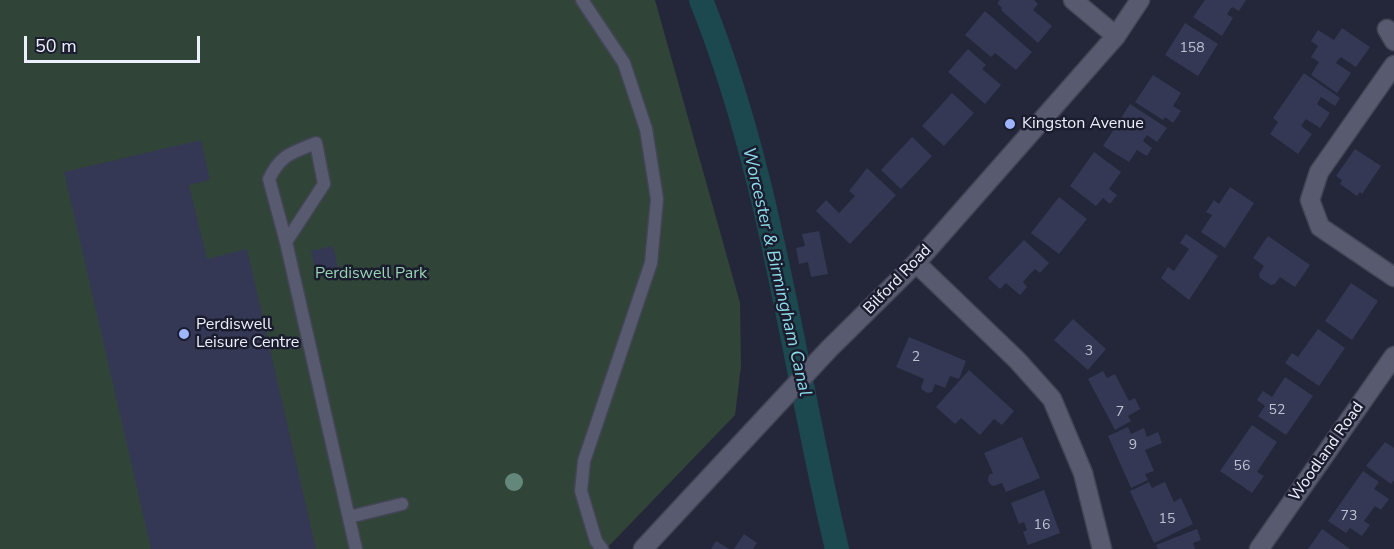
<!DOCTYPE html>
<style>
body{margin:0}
#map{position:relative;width:1394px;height:549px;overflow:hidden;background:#242739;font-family:"Nunito Sans",sans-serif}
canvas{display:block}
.scale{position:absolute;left:24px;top:36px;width:176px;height:27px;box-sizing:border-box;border:3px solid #eceffc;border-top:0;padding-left:8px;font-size:18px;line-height:21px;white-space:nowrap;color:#eceffc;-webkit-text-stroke:4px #1b1d2f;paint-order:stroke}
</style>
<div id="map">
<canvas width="1394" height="549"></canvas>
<div class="scale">50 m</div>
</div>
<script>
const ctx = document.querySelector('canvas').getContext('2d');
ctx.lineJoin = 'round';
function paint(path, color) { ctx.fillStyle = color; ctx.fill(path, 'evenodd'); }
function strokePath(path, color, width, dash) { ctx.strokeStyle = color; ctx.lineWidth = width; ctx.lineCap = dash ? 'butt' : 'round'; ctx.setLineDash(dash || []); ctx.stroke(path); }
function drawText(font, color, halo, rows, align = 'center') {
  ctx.font = font + ' "Nunito Sans",sans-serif'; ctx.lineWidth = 5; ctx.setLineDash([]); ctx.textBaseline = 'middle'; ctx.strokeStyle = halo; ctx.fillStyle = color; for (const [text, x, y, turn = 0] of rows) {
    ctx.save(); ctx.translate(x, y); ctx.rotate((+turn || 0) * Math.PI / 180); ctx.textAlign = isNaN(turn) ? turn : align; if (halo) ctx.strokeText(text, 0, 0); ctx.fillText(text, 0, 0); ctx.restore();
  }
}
paint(new Path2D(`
 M0,0H655L740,303L741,366L735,415L606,549H0Z`), '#304538');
strokePath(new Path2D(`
 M701,0C772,176 793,366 837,549`), '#1c484f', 24);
paint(new Path2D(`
 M1000,0H1034L1038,4L1033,10L1052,26L1038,43L1001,10L1002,8L997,3Z
 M1205,0H1246L1239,11L1232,7L1227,14L1233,18L1222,36L1193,17Z
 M985,11L1032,52L1016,70L995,53L991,57L965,35Z
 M1185,23L1218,44L1198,76L1165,55Z
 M1342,28L1370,47L1356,67L1341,57L1338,60L1336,63L1351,73L1337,93L1311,75L1319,62L1311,57L1318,46L1311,41L1318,30L1334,40Z
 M968,49L986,65L982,69L1001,85L985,104L948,72Z
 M1304,73L1340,98L1335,106L1321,97L1317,104L1330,113L1320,128L1306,119L1301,126L1312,134L1298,154L1270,134L1278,122L1273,118Z
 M1153,75L1181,93L1173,106L1181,111L1173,123L1165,117L1163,120L1135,102Z
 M952,93L974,113L944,146L922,126Z
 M1130,104L1167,128L1157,142L1147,135L1143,141L1152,148L1147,156L1137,150L1129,162L1103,146Z
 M912,137L932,156L901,189L881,170Z
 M201,140L210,180L189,185L207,259L247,249L316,549H151L64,172Z
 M1355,149L1381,166L1362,194L1360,192L1357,196L1340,184L1342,180L1336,176Z
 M1094,152L1121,172L1109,189L1117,195L1110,204L1103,198L1096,206L1070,186Z
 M867,168L896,195L850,244L816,211L826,200L839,213L855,196L849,191Z
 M1230,187L1254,203L1225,248L1201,232L1212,215L1206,212L1214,200L1219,204Z
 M1059,197L1087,219L1059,254L1031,233Z
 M819,231L828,274L811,277L808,262L799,264L796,248L805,246L802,234Z
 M1186,234L1218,256L1189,300L1161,278L1168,267L1174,271L1189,249L1180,243Z
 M1268,236L1310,265L1295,287L1280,277L1275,284L1271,285L1260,278L1259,274L1264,266L1253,258Z
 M1024,240L1049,263L1040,273L1035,269L1029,275L1023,282L1027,287L1020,295L1006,283L1000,289L988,278Z
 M333,246L339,272L317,277L311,251Z
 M1351,283L1378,301L1352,340L1325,321Z
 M1073,319L1106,349L1088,370L1054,340Z
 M1318,329L1345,348L1319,386L1285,363L1292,353L1298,357Z
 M909,337L966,361L959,379L950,376L945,388L935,384L932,392L928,393L922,390L921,387L924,379L896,367Z
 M969,370L1014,411L1002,425L994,419L980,435L961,418L955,424L936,407Z
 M1103,371L1107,378L1115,374L1129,401L1135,398L1140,409L1128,416L1131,421L1115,430L1088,379Z
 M1285,377L1313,396L1286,435L1258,416L1265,406L1257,400L1263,391L1272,397Z
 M1252,425L1277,442L1257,472L1264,476L1252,493L1220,471Z
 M1128,427L1131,434L1144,428L1147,437L1158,432L1162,443L1145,450L1154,471L1145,474L1148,480L1131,488L1108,436Z
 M1022,437L1040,478L1006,492L1002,483L993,486L990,484L988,480L989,475L993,473L984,453Z
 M1385,442L1394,448V480L1391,484L1366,466Z
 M1363,471L1379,482L1374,489L1389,499L1381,510L1375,506L1364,521L1370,525L1362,536L1350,528L1346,533L1328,521Z
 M1149,482L1152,488L1165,482L1174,502L1181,498L1193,524L1154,543L1130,491Z
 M1044,490L1060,533L1028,545L1023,532L1027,530L1024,522L1019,524L1011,503Z
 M1197,529L1201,540L1193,543L1195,549H1158L1156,545Z
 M1322,529L1350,549H1308Z
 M744,534L757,543L753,549H734Z
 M716,541L729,549H711Z`), '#343854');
const lane = new Path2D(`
 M582,0L624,63L646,129L657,199L651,263L584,461L581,491L596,541L602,549
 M316,143L324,184L286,242L269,179C281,154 292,153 316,143Z
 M286,242L356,549
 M349,517L402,504`);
const street = new Path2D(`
 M1073,0L1116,36
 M1387,29L1394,41
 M1394,65L1319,172L1310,200L1320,227L1394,277
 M916,263L1017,360L1052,399L1083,473L1102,549
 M1259,549L1394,356`);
const secondary = new Path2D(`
 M643,549L829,349L916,263L1116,36L1140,0`);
strokePath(lane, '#434555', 15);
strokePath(street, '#434555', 21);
strokePath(secondary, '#434555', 21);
strokePath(lane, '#585b70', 12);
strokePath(street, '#585b70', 18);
strokePath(secondary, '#585b70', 18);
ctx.fillStyle = '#64877c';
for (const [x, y] of [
 [514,482]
]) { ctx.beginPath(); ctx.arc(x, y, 9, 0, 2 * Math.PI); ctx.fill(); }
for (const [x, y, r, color] of [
 [1010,124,6,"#9eb4fd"],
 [184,334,6,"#9eb4fd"]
]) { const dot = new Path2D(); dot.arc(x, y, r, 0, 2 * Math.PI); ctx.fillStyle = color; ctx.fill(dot); strokePath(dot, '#1b1d2f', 2); }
drawText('14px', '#bec1d2', null, [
 ["158",1192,49],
 ["3",1089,352],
 ["2",916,358],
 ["52",1277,411],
 ["7",1120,413],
 ["9",1133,446],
 ["56",1242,467],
 ["73",1349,517],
 ["15",1167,520],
 ["16",1042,526]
]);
drawText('16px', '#eceffc', '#1b1d2f', [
 ["Kingston Avenue",1022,124],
 ["Perdiswell",196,325],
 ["Leisure Centre",196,343]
], 'left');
drawText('16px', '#99d5b2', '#1b1d2f', [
 ["Perdiswell Park",371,274]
]);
drawText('16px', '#eceffc', '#1b1d2f', [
 ["Bilford Road",898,280,-46],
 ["Woodland Road",1327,452,-55]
]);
drawText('italic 18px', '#8ddcea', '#1b1d2f', [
 ["Worcester & Birmingham Canal",776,272,77]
]);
</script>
